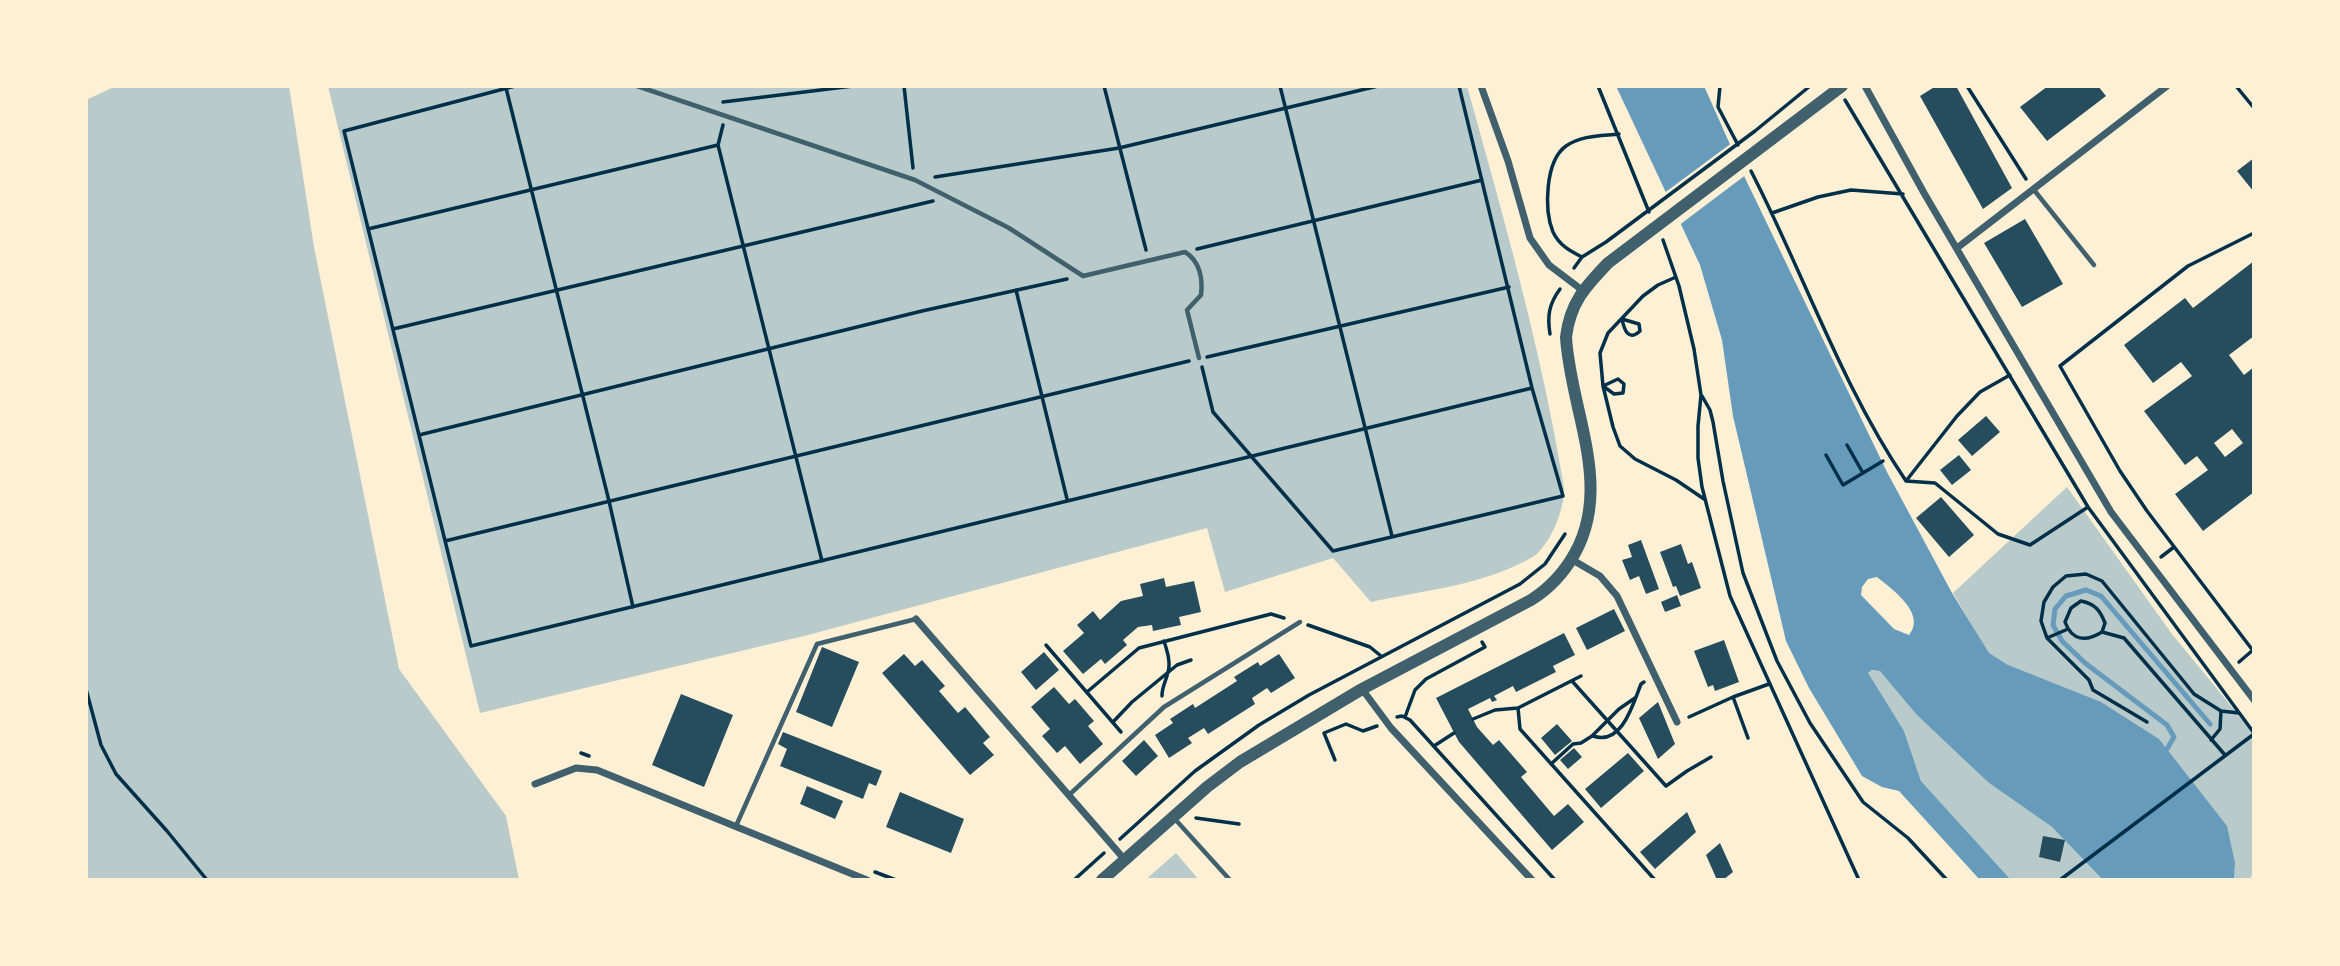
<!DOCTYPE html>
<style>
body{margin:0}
#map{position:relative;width:2340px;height:966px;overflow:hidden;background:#fdf0d5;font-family:"Sofia Sans Condensed",sans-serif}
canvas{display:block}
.frame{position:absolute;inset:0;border:88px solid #fdf0d5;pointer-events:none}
</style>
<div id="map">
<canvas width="2340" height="966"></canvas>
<div class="frame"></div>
</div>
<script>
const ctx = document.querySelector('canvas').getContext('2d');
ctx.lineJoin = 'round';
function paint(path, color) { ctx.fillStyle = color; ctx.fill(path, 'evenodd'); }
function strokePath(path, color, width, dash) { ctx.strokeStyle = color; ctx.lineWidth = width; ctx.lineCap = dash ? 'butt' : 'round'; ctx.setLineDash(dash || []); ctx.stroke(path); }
paint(new Path2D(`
 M116,86H289L314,247L399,669L506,816L519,880H86V100Z
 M328,86H1467C1504,219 1542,352 1564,488C1565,508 1550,545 1534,556C1486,585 1425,590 1371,602L1333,558L1225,592L1207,528L808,635L480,713Z
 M2067,487L2172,634L2254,734V870L2250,880H2234L2235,863L2008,665L1988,653L1953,593Z
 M1872,670L1880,671L1989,783L2052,827L2103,880H2011L1921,781L1904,731L1870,679L1868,673Z
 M1176,853L1199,880H1145Z`), '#b9caca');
paint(new Path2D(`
 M1616,86H1704L1745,178L1887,472L1952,593L1989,653L2008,665L2101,702L2159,739L2227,826L2235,863L2234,880H2103L2052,827L1989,783L1917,715L1880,671L1872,670L1868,673L1904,731L1921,781L2011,880H1980L1899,791L1882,787L1862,776L1809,688L1786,641L1733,416L1722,340L1700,265ZM1877,577C1892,589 1927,614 1909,635L1894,629L1861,595L1862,587L1868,579Z`), '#669bbc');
paint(new Path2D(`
 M1733,142L1747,174L1678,226L1663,194Z`), '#fdf0d5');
strokePath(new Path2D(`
 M2167,749L2174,737L2167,725L2085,663L2062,641L2053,625L2055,609L2066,596L2086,590L2101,596L2210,724`), '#669bbc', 5);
paint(new Path2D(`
 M1936,86H1956L2012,188L1983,209L1920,96Z
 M2048,86H2098L2106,96L2047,141L2020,107Z
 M2254,158V192L2237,171Z
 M2025,219L2063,284L2022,307L1984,243Z
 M2254,261V336L2229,355L2244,375L2254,367V492L2203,531L2175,494L2208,470L2197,456L2185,465L2144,411L2192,376L2181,362L2153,383L2124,345L2185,298L2193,308ZM2232,429L2243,443L2225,457L2214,443Z
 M1986,416L2000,432L1972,456L1958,440Z
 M1959,455L1971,470L1952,485L1940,470Z
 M1941,497L1974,535L1949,557L1916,518Z
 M1641,540L1659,589L1646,594L1639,576L1630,580L1622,560L1632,557L1628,545Z
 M1681,544L1688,564L1692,562L1701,588L1680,596L1676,586L1673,587L1660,552Z
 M1164,578L1166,587L1194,581L1201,612L1179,617L1181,625L1153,631L1152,625L1138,627L1123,640L1127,645L1105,664L1101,659L1083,674L1063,651L1084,633L1077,625L1093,611L1100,620L1121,601L1143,596L1140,584Z
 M1677,595L1681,606L1665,612L1661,602Z
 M1614,609L1625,631L1587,650L1576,628Z
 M1564,633L1575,655L1553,666L1556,672L1516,692L1513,686L1494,696L1497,700L1492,702L1490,698L1468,709L1477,727L1493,745L1499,740L1527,772L1521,777L1554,816L1568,804L1584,822L1552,850L1459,742L1436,698Z
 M1724,640L1739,682L1715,691L1713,685L1708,687L1694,651Z
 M822,647L859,662L832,727L796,712Z
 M1044,652L1059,670L1036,690L1021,672Z
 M904,654L915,666L922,660L945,686L939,691L958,713L965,707L990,737L983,743L994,755L970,775L882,673Z
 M1279,654L1295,678L1271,693L1267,688L1252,698L1255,704L1208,734L1204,728L1188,738L1192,743L1169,758L1155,735L1173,723L1170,719L1193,704L1195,708L1237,681L1234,677L1258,662L1260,666Z
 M1054,687L1069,704L1075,699L1094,721L1088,726L1103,744L1080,764L1065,746L1057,753L1042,736L1050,729L1031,707Z
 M681,694L733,715L704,787L652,765Z
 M1658,702L1675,744L1658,759L1639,718Z
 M1557,724L1572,741L1555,755L1541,738Z
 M783,732L882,771L876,786L869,783L863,799L780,766L787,749L778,744Z
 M1144,740L1158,756L1136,776L1122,761Z
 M1574,748L1582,757L1568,769L1560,760Z
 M1628,753L1644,771L1601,808L1585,789Z
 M807,786L843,801L835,819L800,804Z
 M900,792L964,819L951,853L886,827Z
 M1687,812L1696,832L1655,869L1640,852Z
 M2043,836L2065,840L2060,862L2039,857Z
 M1720,843L1733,872L1723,880H1717L1706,855Z`), '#264d5e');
strokePath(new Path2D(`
 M515,86L344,131L471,646L1532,388
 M904,86L913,168
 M1104,86L1146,250
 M1280,86L1392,536
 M1598,86L1649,212
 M1720,86L1718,107L1738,145
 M1967,86L2026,179
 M2236,86L2254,108
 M506,88L609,501L633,607
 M1845,100L2088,507L2254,733
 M723,102L853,86
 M723,125L718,145L822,561
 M1751,171C1803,272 1842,387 1906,481L1935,483L1998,534L2030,545L2088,507
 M935,177L1119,148L1378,86
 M1772,213L1818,197L1851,190L1903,194
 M368,229L718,145
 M2254,233L2188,266L2060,366L2120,471L2147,511L2254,652
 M1663,240L1679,286L1694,349L1701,395L1698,426V458L1702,487L1730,596L1859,880
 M1197,249L1482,180
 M1582,257C1570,251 1559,245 1553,232C1544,210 1545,161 1566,146C1582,135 1601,136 1619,134
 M1574,268L1582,257L1606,242L1755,131L1810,86
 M1676,277L1658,285L1643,296L1608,333L1600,353L1603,386L1613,427L1620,446L1635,459L1676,480L1704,499
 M1016,290L1067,499
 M1622,319L1639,324L1640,331C1628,342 1624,329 1622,319Z
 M393,329L933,201
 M1550,334C1547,316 1549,304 1560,289
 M1207,357L1509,287
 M1202,367L1213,412L1333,551L1563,496L1532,388L1459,86
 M1618,379L1624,384L1623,393L1614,394L1603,386Z
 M1702,396L1710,410L1713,422L1723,481L1743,573L1777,661L1810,723L1863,802L1908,838L1947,880
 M419,435L922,311L1067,279
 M1847,445L1863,473
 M1826,455L1843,485L1883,461
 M1906,481L1957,416L1980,392L2010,375
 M445,541L1189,361
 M2161,557L2174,547
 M1308,625L1370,647L1381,656
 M2102,632L2105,623C2100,610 2095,604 2081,601L2071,608L2065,622C2072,641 2086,642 2102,632L2124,638L2225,755
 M2047,638L2068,629
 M1046,645L1121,732
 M2239,662L2253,650
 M1572,681L1666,786L1687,771L1711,757
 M86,689L101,745L116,774L167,831L207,880
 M1087,692L1139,648L1271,614L1284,618
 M1162,696C1162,686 1166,682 1168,672C1171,662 1167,651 1164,641
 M1733,697L1748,738
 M1518,708L1520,729L1655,880
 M1397,717L1402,716L1410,720L1555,880
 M1405,717L1415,690L1426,679L1485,647L1482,642
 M1689,717L1733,697L1769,684
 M1473,719L1495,710L1518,708L1581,676
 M1113,722L1132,702L1177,665L1191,660
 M2147,722L2093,690L2089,680L2047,638L2041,621L2044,602L2053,587L2066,576L2086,574L2102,581L2194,694L2221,711L2239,713
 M1324,733L1346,724L1363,731L1377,726
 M1324,733L1335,760
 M1593,736C1622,746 1633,704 1641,684L1644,682
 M2211,740L2220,729L2221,711
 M1434,746L1454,733
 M581,753L589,756
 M1551,764L1573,744L1581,743L1592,736L1619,709L1635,698
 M1196,818L1239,824
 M1120,839L1195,771L1259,725L1309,695L1520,584L1545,564L1565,534
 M875,872L896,880
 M1074,880L1104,853
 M2060,880L2254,734`), '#003049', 3.5);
strokePath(new Path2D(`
 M637,86L915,180L1009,228L1083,276L1185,252C1200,261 1203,279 1201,295L1187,310L1199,358
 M2034,190L2094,265
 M1069,795L1164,707L1300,622
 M1174,818L1230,880
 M736,826L817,644L916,619`), '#3f606c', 4.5);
strokePath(new Path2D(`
 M1481,86L1508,161L1530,238L1549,265L1582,290
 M1865,86L1924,193L2111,512L2254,700
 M1957,248L2167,86
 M1571,559L1600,576L1617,596L1677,722
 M916,619L1125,860
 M1362,689L1391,728L1532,880
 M535,784L576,768L597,770L867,880`), '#3f606c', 7);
strokePath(new Path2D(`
 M1102,880L1207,787L1240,762L1362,689L1531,600C1550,588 1564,573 1575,553C1613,484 1570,409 1566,337C1570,303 1585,287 1608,263L1842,86`), '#3f606c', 12);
</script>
